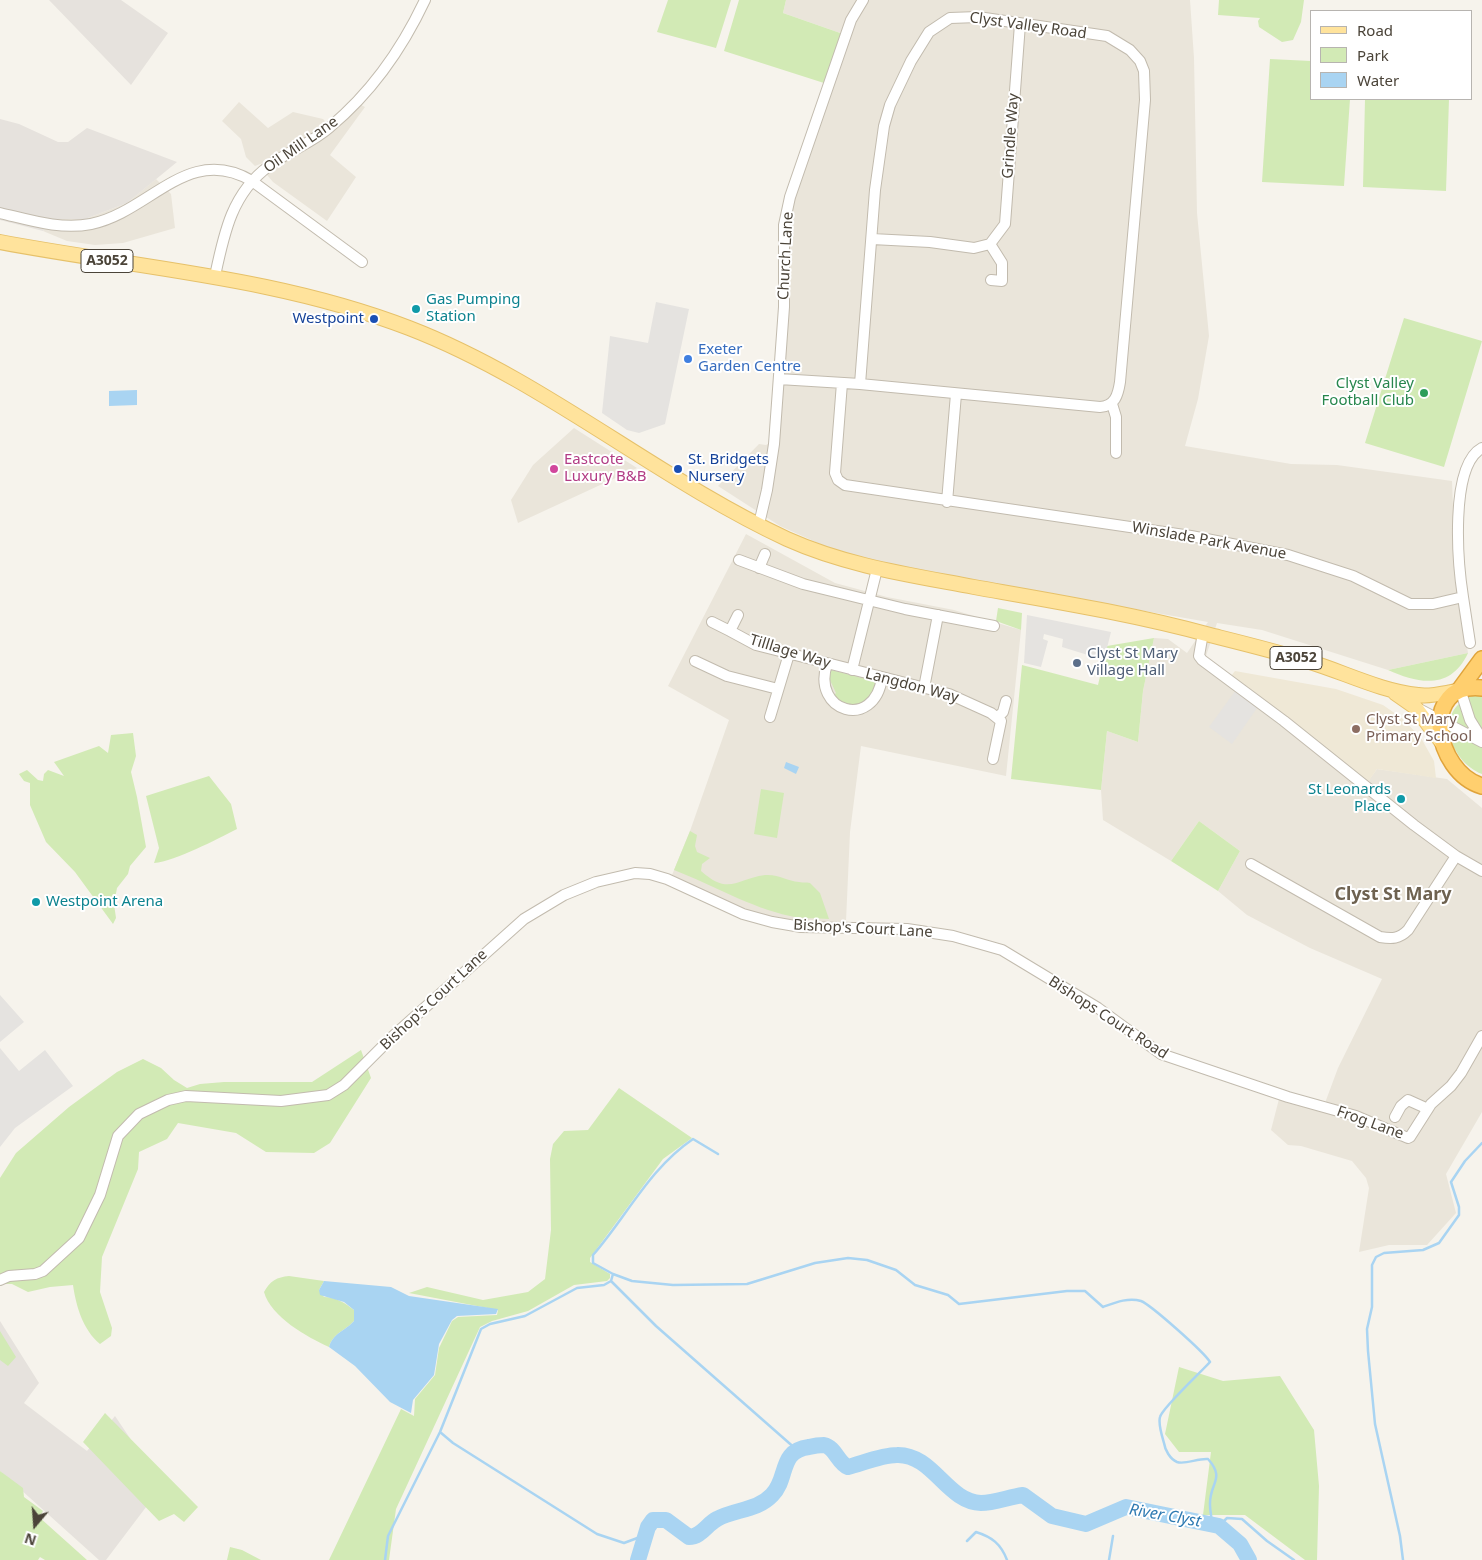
<!DOCTYPE html>
<style>
body{margin:0}
#map{position:relative;width:1482px;height:1560px;overflow:hidden;background:#f6f3ec;font-family:"Noto Sans",sans-serif}
canvas{display:block}
.legend{position:absolute;left:1310px;top:10px;width:162px;height:90px;box-sizing:border-box;background:#fff;border:1px solid #b7b4b0;margin:0;padding:6px 9px;list-style:none;font-size:15px;color:#4b4439}
.legend li{display:flex;align-items:center;gap:10px;height:25px}
.legend b{width:25px;border:1px solid #b7b4b0}
.north{position:absolute;left:10px;top:1500px;width:50px;height:50px;-webkit-text-stroke:4px #fff;paint-order:stroke;rotate:198deg;font-size:14px;font-weight:700;line-height:20px;text-align:center;color:#4b4439}
.north::after{content:'';display:block;margin:auto;width:18px;height:22px;background:#4b4439;clip-path:polygon(50% 0,100% 100%,50% 72%,0 100%)}
</style>
<div id="map">
<canvas width="1482" height="1560"></canvas>
<ul class="legend">
<li><b style="height:6px;background:#ffe39c"></b>Road</li>
<li><b style="height:14px;background:#d2eab5"></b>Park</li>
<li><b style="height:14px;background:#a9d4f2"></b>Water</li>
</ul>
<div class="north">N</div>
</div>
<script>
const ctx = document.querySelector('canvas').getContext('2d');
ctx.lineJoin = 'round';
function paint(path, color) { ctx.fillStyle = color; ctx.fill(path, 'evenodd'); }
function strokePath(path, color, width, dash) { ctx.strokeStyle = color; ctx.lineWidth = width; ctx.lineCap = dash ? 'butt' : 'round'; ctx.setLineDash(dash || []); ctx.stroke(path); }
function drawText(font, color, halo, rows, align = 'center') {
  ctx.font = font + ' "Noto Sans",sans-serif'; ctx.lineWidth = 4; ctx.setLineDash([]); ctx.textBaseline = 'middle'; ctx.strokeStyle = halo; ctx.fillStyle = color; for (const [text, x, y, turn = 0] of rows) {
    ctx.save(); ctx.translate(x, y); ctx.rotate((+turn || 0) * Math.PI / 180); ctx.textAlign = isNaN(turn) ? turn : align; if (halo) ctx.strokeText(text, 0, 0); ctx.fillText(text, 0, 0); ctx.restore();
  }
}
paint(new Path2D(`
 M786,0H1190L1194,58L1197,213L1209,336L1198,399L1185,446L1291,464L1337,465L1452,481L1456,581L1468,653L1388,670L1262,630L1217,623L1206,656L1368,781L1377,769L1447,779L1482,808V1112L1446,1174L1456,1213L1427,1245H1389L1359,1252L1369,1188L1366,1178L1352,1161L1301,1146L1288,1145L1271,1130L1279,1099L1322,1111L1338,1068L1382,979L1310,948L1247,915L1218,891L1240,851L1199,821L1171,861L1103,820L1101,790L1107,731L1138,742L1143,691L1154,638L1168,639L1187,653L1208,622L890,567L829,548L780,526L718,486L759,444L766,445L779,438L786,340L788,222L843,34L783,13Z
 M239,102L268,128L293,112L323,119L332,129L361,105L365,107L330,155L356,177L327,221L273,182L267,175L272,168L268,161L255,166L246,157L241,139L222,121Z
 M156,179L171,194L175,228L123,243L95,245L67,241L43,231L51,219H85L127,203Z
 M574,428L637,468L518,523L511,500L533,465Z
 M746,534L835,583L887,597L954,610L1021,630L1006,776L861,746L850,832L846,921L791,923L749,912L672,875L690,831L729,720L668,686Z`), '#eae5da');
paint(new Path2D(`
 M49,0H121L168,33L131,85Z
 M0,119L19,124L58,142H68L87,128L177,162L127,203L85,219H51L43,231L0,220Z
 M0,1321L39,1383L24,1403L87,1451L115,1416L140,1453L168,1478L106,1560H99L0,1471Z`), '#e6e2dd');
paint(new Path2D(`
 M1235,671L1336,689L1383,705L1403,719L1421,738L1434,761L1436,778L1377,769L1368,782L1231,676Z`), '#efe8d6');
paint(new Path2D(`
 M668,0H731L716,48L657,32Z
 M739,0H786L783,13L843,34L824,83L724,51Z
 M1219,0H1304L1301,22L1293,40L1282,42L1259,27L1258,21L1260,18L1218,15Z
 M1270,59L1311,61V99H1350L1344,186L1262,182Z
 M1365,99H1449L1446,191L1363,187Z
 M1404,318L1482,341L1444,467L1365,443Z
 M998,608L1022,613L1021,630L996,621Z
 M1154,638L1143,691L1138,742L1107,731L1101,790L1011,779L1022,665L1098,685L1107,646Z
 M1468,653C1451,690 1419,684 1388,670Z
 M831,670L877,682L868,702L850,707L832,697L836,693L828,676Z
 M1475,695L1482,697V774C1448,761 1433,707 1475,695Z
 M133,733L136,756L131,772L137,797L146,847L130,866L128,874L117,888L114,904L116,918L113,924L75,872L46,842L30,805V783L24,781L19,774L27,770L38,780L43,781L44,774L48,770L64,776L54,762L99,746L108,753L111,735Z
 M209,776L231,804L237,829C217,839 176,861 154,863L159,848L146,796Z
 M761,789L784,793L777,838L754,834Z
 M1199,821L1240,851L1218,891L1171,861Z
 M690,831L697,835L695,846L697,852L710,858L702,864L701,871C729,896 736,879 765,875C779,874 787,881 799,882C804,883 806,882 810,883L820,893L829,919C817,918 803,919 790,916C749,907 713,885 674,870Z
 M361,1050L371,1078L330,1143L314,1153L266,1152L236,1133L178,1123L167,1139L139,1152L138,1169L102,1257L100,1292L112,1328L111,1336L100,1344C83,1330 76,1306 73,1285L50,1287L28,1292L12,1284H0V1178L16,1153L69,1107L117,1072L143,1059L161,1068L174,1080L187,1088L200,1084L224,1082H312Z
 M619,1088L692,1138L663,1159L590,1258V1262L610,1274V1278L607,1281L574,1285L528,1311L492,1321L480,1327L396,1509L389,1560H329L401,1409L414,1416L415,1399L435,1375L439,1348L452,1321L458,1317L497,1315L498,1310L409,1293L427,1287L483,1300L528,1292L545,1279L551,1230L550,1159L553,1144L564,1131L588,1130Z
 M289,1276L324,1281L319,1290L324,1297C336,1297 345,1303 354,1310V1321C345,1331 333,1333 329,1347C307,1337 271,1317 264,1292C270,1281 277,1277 289,1276Z
 M0,1331L16,1357L8,1366L0,1360Z
 M1179,1367L1223,1381L1280,1376L1314,1430L1319,1486L1317,1560H1305L1245,1515H1203L1211,1452H1179L1165,1434Z
 M105,1413L198,1507L184,1522L174,1514L159,1521L83,1442Z
 M0,1471L23,1488L24,1497L43,1511L39,1517L87,1560H45L40,1557L38,1560H0Z
 M230,1547L242,1550L261,1560H227Z`), '#d2eab5');
paint(new Path2D(`
 M656,302L689,309L665,424L639,433L627,430L602,413L610,336L648,343Z
 M1027,615L1111,632L1104,660L1062,647L1063,639L1044,634L1043,639L1048,641L1041,667L1024,663Z
 M1236,690L1257,708L1232,744L1209,727Z
 M0,995L24,1022L0,1042Z
 M0,1048L19,1071L45,1050L73,1086L15,1128L0,1147Z`), '#e5e3e0');
paint(new Path2D(`
 M137,390V405L109,406V391Z
 M786,762L799,767L796,774L784,768Z
 M324,1281L391,1287L409,1296L498,1309L496,1314L457,1316L452,1320L439,1344L434,1375L413,1400L411,1413L390,1402L355,1366L329,1347C333,1333 345,1331 354,1321V1310L344,1302L320,1295L319,1290Z`), '#a9d4f2');
strokePath(new Path2D(`
 M613,1274L593,1263V1255C627,1216 649,1169 693,1139L718,1154
 M611,1281L656,1326L797,1450
 M440,1432L453,1443L597,1534L624,1543L640,1537H645
 M1219,1526L1227,1518L1242,1519L1267,1541L1294,1560
 M967,1541L976,1532C992,1537 1001,1544 1007,1560
 M385,1560L388,1536L440,1432L481,1329L490,1324L525,1316L577,1288L604,1285L611,1281L613,1274L632,1281L673,1285L747,1284L815,1263L848,1258L867,1260L896,1270L915,1285L948,1295L959,1304L1067,1291H1085L1103,1307C1114,1303 1128,1297 1141,1301C1151,1305 1204,1352 1210,1362C1201,1372 1162,1408 1160,1417C1158,1424 1162,1436 1164,1443C1165,1450 1170,1459 1177,1462C1185,1465 1198,1458 1208,1459C1226,1479 1209,1483 1210,1505C1210,1512 1212,1518 1212,1525
 M1109,1560L1113,1536
 M1403,1560L1400,1536L1375,1424L1368,1351L1367,1329L1372,1307V1265L1376,1257L1384,1253L1423,1250L1439,1243L1459,1215V1207L1451,1182L1465,1161L1482,1143`), '#a9d4f2', 2.5);
strokePath(new Path2D(`
 M638,1560L648,1527L653,1520H666L689,1537C701,1537 707,1524 717,1519C735,1509 757,1511 772,1495C789,1478 778,1451 809,1447C813,1446 819,1445 824,1445C835,1447 838,1463 848,1467C863,1463 882,1455 897,1455C933,1454 947,1502 981,1503C994,1503 1009,1497 1023,1495L1052,1516L1086,1524L1126,1507L1219,1526L1240,1544L1249,1560`), '#a9d4f2', 16);
const minor = new Path2D(`
 M0,213C30,220 60,230 91,224C150,212 188,143 252,181L362,262
 M872,239L930,242L974,248L990,244L1005,224L1020,24
 M990,244L1002,263V281L991,280
 M215,276C224,233 232,193 269,166C288,151 312,143 330,127C372,92 402,49 425,0
 M779,379L860,384L1100,407C1115,406 1118,395 1120,382L1145,100L1144,71L1140,61L1130,50L1107,36L978,17L950,18L929,32L911,61L890,105L884,126L875,190L860,384
 M842,383L835,473L838,480L845,485L1191,536L1288,555L1353,576L1410,604H1433L1463,597C1458,565 1449,466 1482,448
 M1112,404L1116,417V453
 M947,502L956,394
 M759,524L767,490L774,444L784,307V225L790,197L851,20L863,0
 M739,560L803,584L905,609L994,626
 M759,568L765,554
 M1463,597L1470,643
 M712,622L730,631L738,615
 M730,631L756,645L949,694L991,713L1001,721L993,759
 M1203,633L1199,656L1202,660L1284,721L1414,825L1456,856L1482,871
 M695,661L727,676L778,689
 M827,664C811,712 874,731 882,678
 M852,670L877,569
 M924,688L938,615
 M1460,689L1470,720L1482,739
 M1419,709L1482,742
 M770,717L789,654
 M998,717L1003,712L1006,701
 M1251,864L1380,937C1392,939 1399,939 1408,930L1456,856
 M1395,1117L1401,1106L1408,1100L1428,1109
 M0,1280L9,1276L35,1274L43,1271L79,1238L100,1195L118,1136L139,1114L168,1100L186,1096L281,1101L328,1095L344,1085L392,1037L524,919L564,895L596,882L635,873L650,874L667,879L743,914L772,922L801,927L907,929L953,936L1002,950L1098,1008L1161,1054L1288,1097L1356,1116L1408,1138L1410,1137L1431,1104L1451,1086L1461,1073L1482,1036`);
const major = new Path2D(`
 M0,242C137,268 277,277 409,328C544,380 656,478 787,539C847,566 911,575 974,587C1053,601 1133,614 1210,635C1242,643 1275,651 1307,661C1344,672 1380,691 1418,695C1431,697 1444,693 1457,691
 M1395,693L1415,707L1443,744`);
const highway = new Path2D(`
 M1482,688C1419,681 1434,772 1482,786
 M1460,689L1482,659`);
strokePath(minor, '#c2bbae', 12);
strokePath(major, '#e6c16a', 16);
strokePath(highway, '#e0a43c', 18);
strokePath(minor, '#fff', 10);
strokePath(major, '#ffe39c', 14);
strokePath(highway, '#ffcf6e', 15);
for (const [x, y, r, color] of [
 [416,309,5,"#0f9aa8"],
 [374,319,5,"#1a4fb4"],
 [688,359,5,"#3f7fe0"],
 [1424,393,5,"#2e9e5b"],
 [554,469,5,"#d1479c"],
 [678,469,5,"#1a4fb4"],
 [1077,663,5,"#5c6f8a"],
 [1356,729,5,"#8d6e63"],
 [1401,799,5,"#0f9aa8"],
 [36,902,5,"#0f9aa8"]
]) { const dot = new Path2D(); dot.arc(x, y, r, 0, 2 * Math.PI); ctx.fillStyle = color; ctx.fill(dot); strokePath(dot, '#fff', 2); }
for (const [x, y, w] of [
 [107,261,52],
 [1296,658,52]
]) { const box = new Path2D(); box.roundRect(x - w / 2, y - 11.5, w, 23, 4); ctx.fillStyle = '#fff'; ctx.fill(box); strokePath(box, '#4b4439', 1); }
drawText('bold 14px', '#4b4439', null, [
 ["A3052",107,261],
 ["A3052",1296,658]
]);
drawText('15px', '#4b4439', '#fff', [
 ["Clyst Valley Road",1028,26,8],
 ["Grindle Way",1011,136,-86],
 ["Oil Mill Lane",301,145,-35],
 ["Church Lane",786,256,-87],
 ["Winslade Park Avenue",1209,541,10],
 ["Tilllage Way",790,652,17],
 ["Langdon Way",912,686,15],
 ["Bishop's Court Lane",863,929,3],
 ["Bishop's Court Lane",434,1000,-43],
 ["Bishops Court Road",1108,1018,33],
 ["Frog Lane",1370,1123,20]
]);
drawText('15px', '#0d838f', '#fff', [
 ["Gas Pumping",426,300],
 ["Station",426,317],
 ["St Leonards",1391,790,"right"],
 ["Place",1391,807,"right"],
 ["Westpoint Arena",46,902]
], 'left');
drawText('15px', '#164399', '#fff', [
 ["Westpoint",364,319],
 ["St. Bridgets",688,460,"left"],
 ["Nursery",688,477,"left"]
], 'right');
drawText('15px', '#366cbe', '#fff', [
 ["Exeter",698,350],
 ["Garden Centre",698,367]
], 'left');
drawText('15px', '#27864d', '#fff', [
 ["Clyst Valley",1414,384],
 ["Football Club",1414,401]
], 'right');
drawText('15px', '#b23c85', '#fff', [
 ["Eastcote",564,460],
 ["Luxury B&B",564,477]
], 'left');
drawText('15px', '#4e5e75', '#fff', [
 ["Clyst St Mary",1087,654],
 ["Village Hall",1087,671]
], 'left');
drawText('15px', '#785e54', '#fff', [
 ["Clyst St Mary",1366,720],
 ["Primary School",1366,737]
], 'left');
drawText('italic 16px', '#2e7ab2', '#fff', [
 ["River Clyst",1165,1516,10]
]);
drawText('bold 18px', '#6e6250', '#fff', [
 ["Clyst St Mary",1393,895]
]);
</script>
